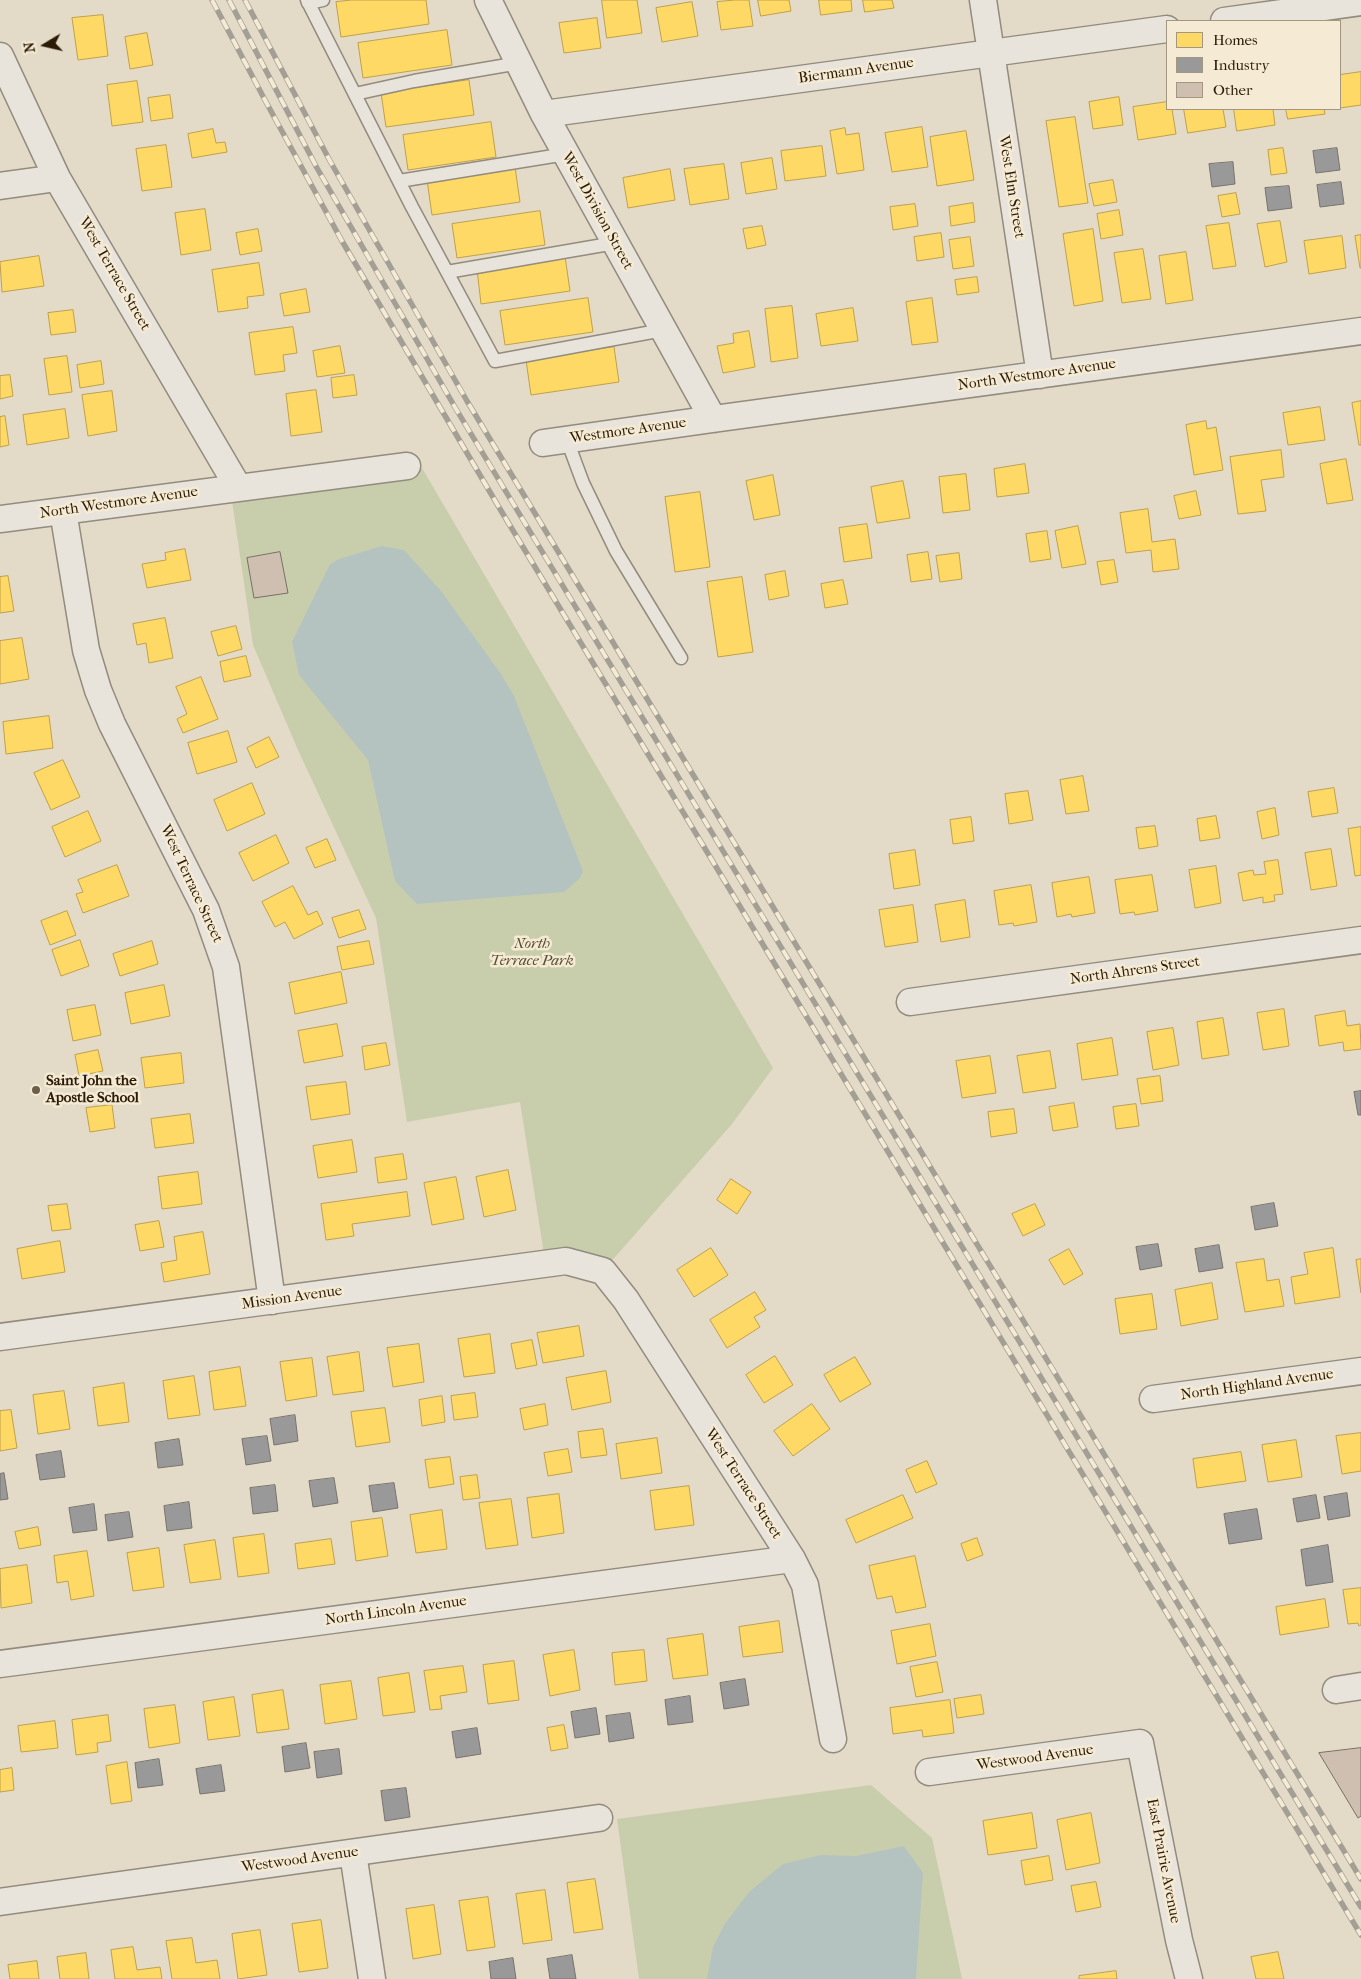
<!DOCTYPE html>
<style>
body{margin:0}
#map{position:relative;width:1361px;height:1979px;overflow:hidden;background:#e3dbc8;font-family:"IM FELL French Canon",serif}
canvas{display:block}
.legend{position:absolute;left:1166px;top:20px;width:175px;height:90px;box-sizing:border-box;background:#f5ead3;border:1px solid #a49781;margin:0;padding:6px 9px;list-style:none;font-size:15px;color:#2b1b07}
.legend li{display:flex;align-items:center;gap:10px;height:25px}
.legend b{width:25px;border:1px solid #a49781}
.north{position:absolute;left:20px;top:20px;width:50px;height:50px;-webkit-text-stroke:4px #f5ead3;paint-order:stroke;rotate:261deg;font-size:14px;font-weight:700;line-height:20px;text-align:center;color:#2b1b07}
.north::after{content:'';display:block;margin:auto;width:18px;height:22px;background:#2b1b07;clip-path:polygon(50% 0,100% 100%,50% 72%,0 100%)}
</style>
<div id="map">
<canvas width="1361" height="1979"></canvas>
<ul class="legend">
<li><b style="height:14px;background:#ffd966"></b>Homes</li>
<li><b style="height:14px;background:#999"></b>Industry</li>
<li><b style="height:14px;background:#cfbfb1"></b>Other</li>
</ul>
<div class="north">N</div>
</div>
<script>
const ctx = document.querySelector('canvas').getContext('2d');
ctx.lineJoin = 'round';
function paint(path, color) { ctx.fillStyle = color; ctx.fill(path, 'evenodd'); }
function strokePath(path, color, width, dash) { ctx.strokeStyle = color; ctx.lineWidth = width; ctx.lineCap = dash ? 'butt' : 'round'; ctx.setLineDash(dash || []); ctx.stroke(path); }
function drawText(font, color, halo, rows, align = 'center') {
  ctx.font = font + ' "IM FELL French Canon",serif'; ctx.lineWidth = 5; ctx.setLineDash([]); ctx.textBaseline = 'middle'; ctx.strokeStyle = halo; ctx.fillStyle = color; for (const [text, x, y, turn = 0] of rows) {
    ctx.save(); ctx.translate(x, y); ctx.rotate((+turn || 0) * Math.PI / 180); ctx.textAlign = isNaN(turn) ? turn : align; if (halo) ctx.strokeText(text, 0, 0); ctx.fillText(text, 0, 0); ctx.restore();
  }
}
paint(new Path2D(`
 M422,468L773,1068L732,1124L609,1264L584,1251L544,1254L520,1102L407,1122L376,918L298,750L253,645L231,494Z
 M871,1785L932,1838L962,1979H639L617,1819Z`), '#c8ceac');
paint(new Path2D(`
 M382,546L404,550L441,591L501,674L514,696L583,871L580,878L564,892L417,904L395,881L368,760L299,675L292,642L330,564L339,559Z
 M904,1846L923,1873L916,1979H707L713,1947L724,1925L749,1892L783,1864L821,1855L856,1856Z`), '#b5c3c0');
const homes = new Path2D(`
 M352,0H426L429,24L341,37L336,2Z
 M602,0H637L642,33L607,38Z
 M735,0H749L753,26L721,30L717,2Z
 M758,0H789L791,11L761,16Z
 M819,0H851L852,11L821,15Z
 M863,0H892L894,8L865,12Z
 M692,2L698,36L662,42L656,8Z
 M103,15L108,56L78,60L72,18Z
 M597,18L601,48L564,53L559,23Z
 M447,30L452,65L363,78L358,43Z
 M147,33L153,65L130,69L125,37Z
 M1361,72V105L1340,108V75Z
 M469,80L474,115L386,127L381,93Z
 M137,81L143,122L112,126L107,85Z
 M170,95L173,118L151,121L148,98Z
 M1119,97L1123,125L1093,129L1089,102Z
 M1167,102V109H1172L1176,134L1138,140L1133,107Z
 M1184,109H1223L1226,127L1188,133Z
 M1234,109H1273L1275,125L1237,131Z
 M1286,109H1324L1325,114L1288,119Z
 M1075,117L1088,203L1059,207L1046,121Z
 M491,122L496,157L408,170L403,135Z
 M922,127L928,167L892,172L885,133Z
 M845,128L846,135L859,133L864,170L837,174L830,131Z
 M213,129L216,143L225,142L227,152L192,158L188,134Z
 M966,131L974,180L937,186L930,137Z
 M166,145L172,187L142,191L136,149Z
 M822,146L826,176L785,181L781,151Z
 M1283,148L1287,173L1271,175L1268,150Z
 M772,158L777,189L746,194L741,163Z
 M724,164L729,199L690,205L684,169Z
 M515,167L520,202L432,215L427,180Z
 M670,169L675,200L628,208L623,178Z
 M1113,180L1117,202L1094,206L1089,184Z
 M1236,193L1240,214L1222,217L1218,196Z
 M973,203L975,222L951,226L949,207Z
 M915,204L918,226L893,230L890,207Z
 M205,209L211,250L181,255L175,213Z
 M1119,210L1123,235L1101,239L1097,214Z
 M540,211L545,245L457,258L452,224Z
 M1280,221L1287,262L1265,267L1257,224Z
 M1229,223L1236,266L1213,269L1206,226Z
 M762,226L766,245L747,249L743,229Z
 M258,229L262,251L240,255L236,233Z
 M1093,229L1103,301L1074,306L1063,234Z
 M941,233L944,257L917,261L914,237Z
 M1361,235V268H1360L1355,236Z
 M1342,236L1346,268L1309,274L1304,241Z
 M970,237L974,266L953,269L949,240Z
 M1143,249L1151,299L1122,303L1114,253Z
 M1186,252L1193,300L1166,304L1159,256Z
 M39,256L44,286L2,292L0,262Z
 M565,256L570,291L481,304L477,269Z
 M259,263L264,295L247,297L248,308L218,312L212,270Z
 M977,277L979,292L957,295L955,280Z
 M306,289L310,312L284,316L280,294Z
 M588,298L593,332L505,345L500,311Z
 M932,298L938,342L912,345L906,302Z
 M792,306L798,358L771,362L765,309Z
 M853,308L858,341L821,346L816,314Z
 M73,310L76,332L51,335L48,313Z
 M293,327L297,353L283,355L285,371L255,375L249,333Z
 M749,331L755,367L723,373L717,346L734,343L733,334Z
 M340,346L345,373L317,377L313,351Z
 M614,347L619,382L531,395L526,360Z
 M67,356L72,392L49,395L44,359Z
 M101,361L104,384L80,388L77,365Z
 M10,375L13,396L0,399V376Z
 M354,375L357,395L333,398L331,378Z
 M316,390L322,432L291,436L286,394Z
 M112,391L117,431L88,436L82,395Z
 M1361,401V445H1359L1352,403Z
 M1320,407L1325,440L1288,445L1283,413Z
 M65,409L69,438L27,445L23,415Z
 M5,416L9,445L0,447V417Z
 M1206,421L1207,429L1216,427L1223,470L1194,475L1186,425Z
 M1281,450L1284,477L1261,480L1266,511L1238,514L1230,457Z
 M1346,459L1353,500L1327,504L1320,464Z
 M1025,464L1029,493L997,497L994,469Z
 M966,474L970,510L943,513L939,477Z
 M773,475L780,515L754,520L746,481Z
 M903,481L910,518L877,523L871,487Z
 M1196,491L1201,515L1179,519L1174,496Z
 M700,492L710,567L675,572L665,497Z
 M1148,509L1152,542L1175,539L1179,569L1153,572L1151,550L1126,553L1120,513Z
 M867,524L872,558L844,562L839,528Z
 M1078,526L1086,564L1062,568L1055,531Z
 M1047,531L1051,559L1030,562L1026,534Z
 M185,549L191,580L147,588L142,564L166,560L165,553Z
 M928,552L932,579L911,582L907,555Z
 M959,553L962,579L940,582L936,556Z
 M1114,560L1118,582L1101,585L1097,562Z
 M785,571L789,596L769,600L765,575Z
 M8,576L14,611L0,613V577Z
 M742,577L753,652L718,657L707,582Z
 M843,580L848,604L825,608L821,584Z
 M165,618L173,658L149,663L146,643L137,645L133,624Z
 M236,626L242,649L218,656L211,632Z
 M22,638L29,679L0,684V641Z
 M246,656L251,676L224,682L220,662Z
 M201,677L218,719L183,733L177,719L187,714L176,687Z
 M49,716L53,748L6,754L3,722Z
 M228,731L237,762L197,774L188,743Z
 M269,737L279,757L256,768L247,748Z
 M63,760L80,797L51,810L34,773Z
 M1083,776L1089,811L1066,814L1060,780Z
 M252,783L265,814L227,831L214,800Z
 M1334,788L1338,813L1312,817L1308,792Z
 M1028,791L1033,820L1009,824L1005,794Z
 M1275,808L1279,835L1262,839L1257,812Z
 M88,811L101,841L65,857L52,827Z
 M1216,816L1220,838L1200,841L1197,819Z
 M971,817L974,841L953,844L950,820Z
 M1155,826L1158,846L1139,849L1136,828Z
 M1361,827V875L1355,876L1348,829Z
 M276,835L289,863L253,881L239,853Z
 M327,839L336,860L315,868L306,848Z
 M1331,849L1337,886L1311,890L1305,853Z
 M915,850L920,885L894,889L889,854Z
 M1278,860L1283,894L1274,895L1275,901L1263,903V897L1243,901L1238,873L1253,870L1254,875L1266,874L1264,862Z
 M117,865L129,896L83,913L76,894L83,892L78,880Z
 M1216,866L1221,903L1195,908L1189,870Z
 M1152,875L1158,911L1135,915L1134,912L1120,914L1115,880Z
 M1089,877L1095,913L1072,917L1071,914L1057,917L1052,883Z
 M1031,885L1037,922L1014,926L1013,923L999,925L994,891Z
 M293,886L308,915L317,911L323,924L294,939L285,922L275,927L262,902Z
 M965,900L970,937L941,942L935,905Z
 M913,905L918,942L885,947L879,910Z
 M359,910L366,929L339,938L332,918Z
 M67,911L76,935L50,945L41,921Z
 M80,940L89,966L61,976L52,950Z
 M152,941L158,964L120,976L113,954Z
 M369,941L374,964L342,970L337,947Z
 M341,972L347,1003L295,1014L289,983Z
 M164,985L170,1016L131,1024L125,993Z
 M95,1005L101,1035L73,1041L67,1010Z
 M1284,1009L1289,1046L1263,1050L1257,1013Z
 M1345,1011L1347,1026L1360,1024L1361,1049L1344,1051L1343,1042L1319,1046L1315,1016Z
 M1223,1018L1229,1055L1202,1059L1197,1022Z
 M337,1024L343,1056L304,1063L298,1031Z
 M1173,1028L1179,1065L1153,1070L1147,1032Z
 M1112,1038L1118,1075L1082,1080L1077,1044Z
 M386,1043L390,1065L365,1070L362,1047Z
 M98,1050L103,1071L79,1076L75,1055Z
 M1050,1051L1056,1088L1023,1093L1017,1056Z
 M181,1053L184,1083L145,1088L141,1058Z
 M990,1056L996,1093L962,1098L956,1061Z
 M1160,1076L1163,1101L1141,1104L1137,1079Z
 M346,1082L350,1114L311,1120L306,1087Z
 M1074,1103L1078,1127L1053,1131L1049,1107Z
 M1136,1104L1139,1126L1116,1129L1113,1107Z
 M112,1105L115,1128L90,1132L86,1108Z
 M1014,1109L1017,1133L991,1137L988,1112Z
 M190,1114L194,1143L155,1148L151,1119Z
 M352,1140L357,1172L318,1178L313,1146Z
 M403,1154L407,1179L378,1183L375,1158Z
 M508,1170L516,1210L484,1217L476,1177Z
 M198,1172L202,1204L162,1209L158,1177Z
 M456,1177L464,1219L432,1225L424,1183Z
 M731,1179L751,1192L737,1214L717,1200Z
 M407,1192L410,1216L352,1224L354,1236L326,1240L321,1204Z
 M67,1204L71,1229L52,1231L48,1206Z
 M1035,1204L1045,1225L1023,1236L1012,1214Z
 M159,1221L164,1247L140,1251L135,1225Z
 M203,1232L210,1274L164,1282L161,1263L177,1260L174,1237Z
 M60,1241L65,1272L22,1279L17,1249Z
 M711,1248L728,1275L694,1297L677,1270Z
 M1333,1248L1340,1297L1295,1304L1291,1277L1308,1274L1304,1253Z
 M1069,1249L1083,1274L1064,1285L1049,1260Z
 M1264,1259L1267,1281L1279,1279L1284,1306L1245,1312L1236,1263Z
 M1361,1259V1293L1356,1260Z
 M1212,1283L1218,1319L1181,1326L1175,1290Z
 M755,1292L766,1310L754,1317L760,1327L727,1348L710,1320Z
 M1152,1294L1157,1329L1120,1334L1115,1299Z
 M579,1326L584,1356L543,1363L537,1333Z
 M490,1334L495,1373L464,1377L458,1339Z
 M532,1340L537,1365L516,1369L511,1344Z
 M419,1344L424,1382L393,1387L387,1348Z
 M359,1352L364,1391L333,1395L327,1357Z
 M775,1356L793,1385L764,1403L746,1375Z
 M855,1357L871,1384L840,1402L824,1375Z
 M312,1358L317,1396L286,1401L280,1362Z
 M240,1367L246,1406L214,1410L209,1372Z
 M606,1371L611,1402L572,1410L566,1378Z
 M194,1376L200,1415L168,1419L163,1381Z
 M124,1383L129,1422L98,1426L93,1388Z
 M64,1391L70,1429L38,1434L33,1395Z
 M475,1393L478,1417L454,1420L451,1396Z
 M442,1396L445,1422L422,1426L419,1400Z
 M545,1404L548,1425L524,1430L520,1409Z
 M812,1404L830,1429L793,1456L774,1431Z
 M385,1408L390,1442L356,1447L351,1412Z
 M11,1410L17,1448L0,1451V1411Z
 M603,1429L607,1455L581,1458L578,1432Z
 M1361,1433V1471L1342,1474L1336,1436Z
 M657,1438L662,1473L621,1479L616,1444Z
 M1296,1440L1302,1477L1268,1482L1262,1445Z
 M568,1449L572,1472L548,1476L544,1453Z
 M1241,1452L1246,1481L1197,1488L1193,1459Z
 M450,1457L454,1484L429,1488L425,1460Z
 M927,1461L937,1484L916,1493L906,1470Z
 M477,1475L480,1498L463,1500L460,1477Z
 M689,1486L694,1525L655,1530L650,1491Z
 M559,1494L564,1533L532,1538L527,1498Z
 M903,1495L913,1518L856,1543L846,1520Z
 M511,1499L518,1545L486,1549L479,1503Z
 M442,1510L447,1549L416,1553L410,1515Z
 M382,1518L388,1556L356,1561L351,1522Z
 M38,1527L41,1545L19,1549L15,1532Z
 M264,1534L269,1573L238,1577L233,1538Z
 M977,1538L983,1555L967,1561L961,1544Z
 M331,1539L335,1564L298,1569L295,1544Z
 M215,1540L221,1579L190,1583L184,1545Z
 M159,1548L164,1587L133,1591L127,1553Z
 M87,1551L94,1596L71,1600L68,1581L57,1583L54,1556Z
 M915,1556L926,1607L896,1613L892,1596L877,1599L869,1566Z
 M27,1565L32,1603L1,1608L0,1569Z
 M1361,1588V1625L1359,1626L1358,1623L1348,1624L1343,1590Z
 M1325,1599L1329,1627L1280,1635L1276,1607Z
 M779,1621L783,1652L743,1657L739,1627Z
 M930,1624L936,1656L897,1664L891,1631Z
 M703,1634L708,1675L673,1679L667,1639Z
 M574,1650L580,1690L550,1696L543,1655Z
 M644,1650L647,1681L615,1685L612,1653Z
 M514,1661L519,1700L488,1704L483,1665Z
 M937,1662L943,1692L916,1697L910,1667Z
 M463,1666L467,1692L440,1696L442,1709L430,1710L424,1671Z
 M409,1673L415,1712L383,1716L378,1678Z
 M351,1681L357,1719L325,1724L320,1685Z
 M283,1690L289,1729L257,1733L252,1695Z
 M981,1695L984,1714L957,1718L954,1699Z
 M234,1697L240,1736L208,1740L203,1702Z
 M950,1700L954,1733L923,1737L922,1730L893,1734L890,1708Z
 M175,1705L180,1743L149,1748L144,1709Z
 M108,1715L111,1741L97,1743L98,1752L76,1755L72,1720Z
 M55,1721L58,1748L21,1752L18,1726Z
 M564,1725L568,1748L551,1751L547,1728Z
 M127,1762L132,1801L111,1804L106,1766Z
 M12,1768L14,1790L0,1792V1770Z
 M1032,1813L1037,1848L988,1855L983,1821Z
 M1091,1813L1100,1863L1066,1870L1057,1820Z
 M1049,1856L1053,1880L1025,1885L1021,1861Z
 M595,1879L603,1929L574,1933L567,1883Z
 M1096,1882L1101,1907L1076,1912L1071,1886Z
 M545,1890L552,1940L523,1944L516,1894Z
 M488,1897L495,1947L467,1951L459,1901Z
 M434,1905L441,1954L413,1959L406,1909Z
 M321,1920L328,1968L299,1972L292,1924Z
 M260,1930L267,1975L238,1979L232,1934Z
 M192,1938L196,1963L217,1960L220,1979H172L166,1941Z
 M133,1947L137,1970L160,1967L162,1979H115L111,1950Z
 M1278,1952L1284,1979H1256L1251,1957Z
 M86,1953L89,1979H60L57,1957Z
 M37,1961L39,1979H10L8,1965Z
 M1116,1971L1117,1979H1079V1976Z`);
paint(homes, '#ffd966');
strokePath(homes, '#bfa04a', 1);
const industry = new Path2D(`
 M1337,148L1340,170L1316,173L1313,151Z
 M1233,162L1235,184L1212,187L1209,164Z
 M1341,182L1344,204L1320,207L1317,185Z
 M1289,186L1292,208L1268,211L1265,188Z
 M1361,1091V1115H1358L1354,1092Z
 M1274,1203L1278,1226L1255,1230L1251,1207Z
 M1158,1244L1162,1266L1140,1270L1136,1247Z
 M1219,1245L1223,1268L1199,1272L1195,1249Z
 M295,1415L298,1441L274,1445L270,1419Z
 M267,1436L271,1461L246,1465L242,1439Z
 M179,1439L183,1465L158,1468L155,1443Z
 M61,1451L65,1477L40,1480L36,1455Z
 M4,1473L8,1499L0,1500V1474Z
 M334,1478L338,1503L313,1507L309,1481Z
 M394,1483L398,1508L373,1512L369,1486Z
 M275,1485L278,1511L253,1514L250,1488Z
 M1347,1493L1350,1516L1328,1520L1324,1497Z
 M1316,1495L1320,1518L1297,1522L1293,1499Z
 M189,1502L192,1528L167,1531L164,1506Z
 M94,1504L97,1530L73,1533L69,1508Z
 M1257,1509L1262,1539L1229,1544L1224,1514Z
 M129,1512L133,1537L108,1541L105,1515Z
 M1328,1545L1333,1582L1306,1586L1301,1550Z
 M745,1679L749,1705L724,1709L720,1683Z
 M690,1696L693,1722L668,1725L665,1700Z
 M596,1708L600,1734L575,1738L571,1712Z
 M630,1713L634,1738L609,1742L606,1716Z
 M477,1728L481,1754L456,1758L452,1732Z
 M306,1743L310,1768L285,1772L282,1747Z
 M339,1749L342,1774L317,1778L314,1752Z
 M159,1759L163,1785L138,1788L135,1763Z
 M221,1765L225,1791L200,1794L196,1769Z
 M406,1788L410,1817L385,1821L381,1791Z
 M572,1955L576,1979H550L547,1959Z
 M513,1958L516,1979H491L489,1962Z`);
paint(industry, '#999');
strokePath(industry, '#78736d', 1);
const building = new Path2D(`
 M280,552L288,593L254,598L247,558Z
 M1361,1748V1816L1358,1818L1319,1753Z`);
paint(building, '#cfbfb1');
strokePath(building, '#777164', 1);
const service = new Path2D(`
 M307,0L412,207L495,361L663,330
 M308,3L323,0
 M355,94L414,81L519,63
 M399,181L566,154
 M447,272L615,243
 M567,440L583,483L616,551L681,658`);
const minor = new Path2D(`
 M488,0L544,114L713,419
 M983,0L1040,375
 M1224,21L1361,2
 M0,56L57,178L238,487
 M544,114L1167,29
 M0,186L57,178
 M543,443L713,419L1361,331
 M63,511L86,650L98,690L112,724L206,910L226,967L272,1301
 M0,519L407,466
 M910,1002L1361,940
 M0,1337L566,1261L603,1271L626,1300L792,1559L805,1585L833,1739
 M1153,1399L1361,1371
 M0,1664L792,1559
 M1336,1690L1361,1686
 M929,1772L1140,1743L1179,1940L1189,1979
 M353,1853L372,1979
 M0,1902L599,1818`);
strokePath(service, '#928b7e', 15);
strokePath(minor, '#928b7e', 29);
strokePath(service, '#e9e4db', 12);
strokePath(minor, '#e9e4db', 26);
const rail = new Path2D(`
 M212,0L266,102L342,241L500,509L1361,1935
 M229,0L317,168L456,409L1361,1907
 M245,0L330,161L467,401L1361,1879`);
strokePath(rail, '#a49f95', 5.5);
strokePath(rail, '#f5ead3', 4, [11]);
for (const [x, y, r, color] of [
 [36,1090,5,"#6b5e4b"]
]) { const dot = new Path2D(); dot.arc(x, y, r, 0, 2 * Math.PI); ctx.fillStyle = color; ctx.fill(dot); strokePath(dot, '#f5ead3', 2); }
drawText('15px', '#2b1b07', '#f5ead3', [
 ["Biermann Avenue",856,71,-8],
 ["West Elm Street",1011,187,81],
 ["West Division Street",597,211,61],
 ["West Terrace Street",114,274,60],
 ["North Westmore Avenue",1037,375,-8],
 ["Westmore Avenue",628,431,-8],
 ["North Westmore Avenue",119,503,-8],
 ["West Terrace Street",191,884,65],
 ["North Ahrens Street",1135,971,-8],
 ["Mission Avenue",292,1298,-8],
 ["North Highland Avenue",1257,1385,-8],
 ["West Terrace Street",743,1484,57],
 ["North Lincoln Avenue",396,1611,-8],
 ["Westwood Avenue",1035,1758,-8],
 ["Westwood Avenue",300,1860,-8],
 ["East Prairie Avenue",1163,1861,79]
]);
drawText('italic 15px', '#544d32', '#f5ead3', [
 ["North",532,944],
 ["Terrace Park",532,961]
]);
drawText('bold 15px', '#2b1b07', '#f5ead3', [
 ["Saint John the",46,1081],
 ["Apostle School",46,1098]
], 'left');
</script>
